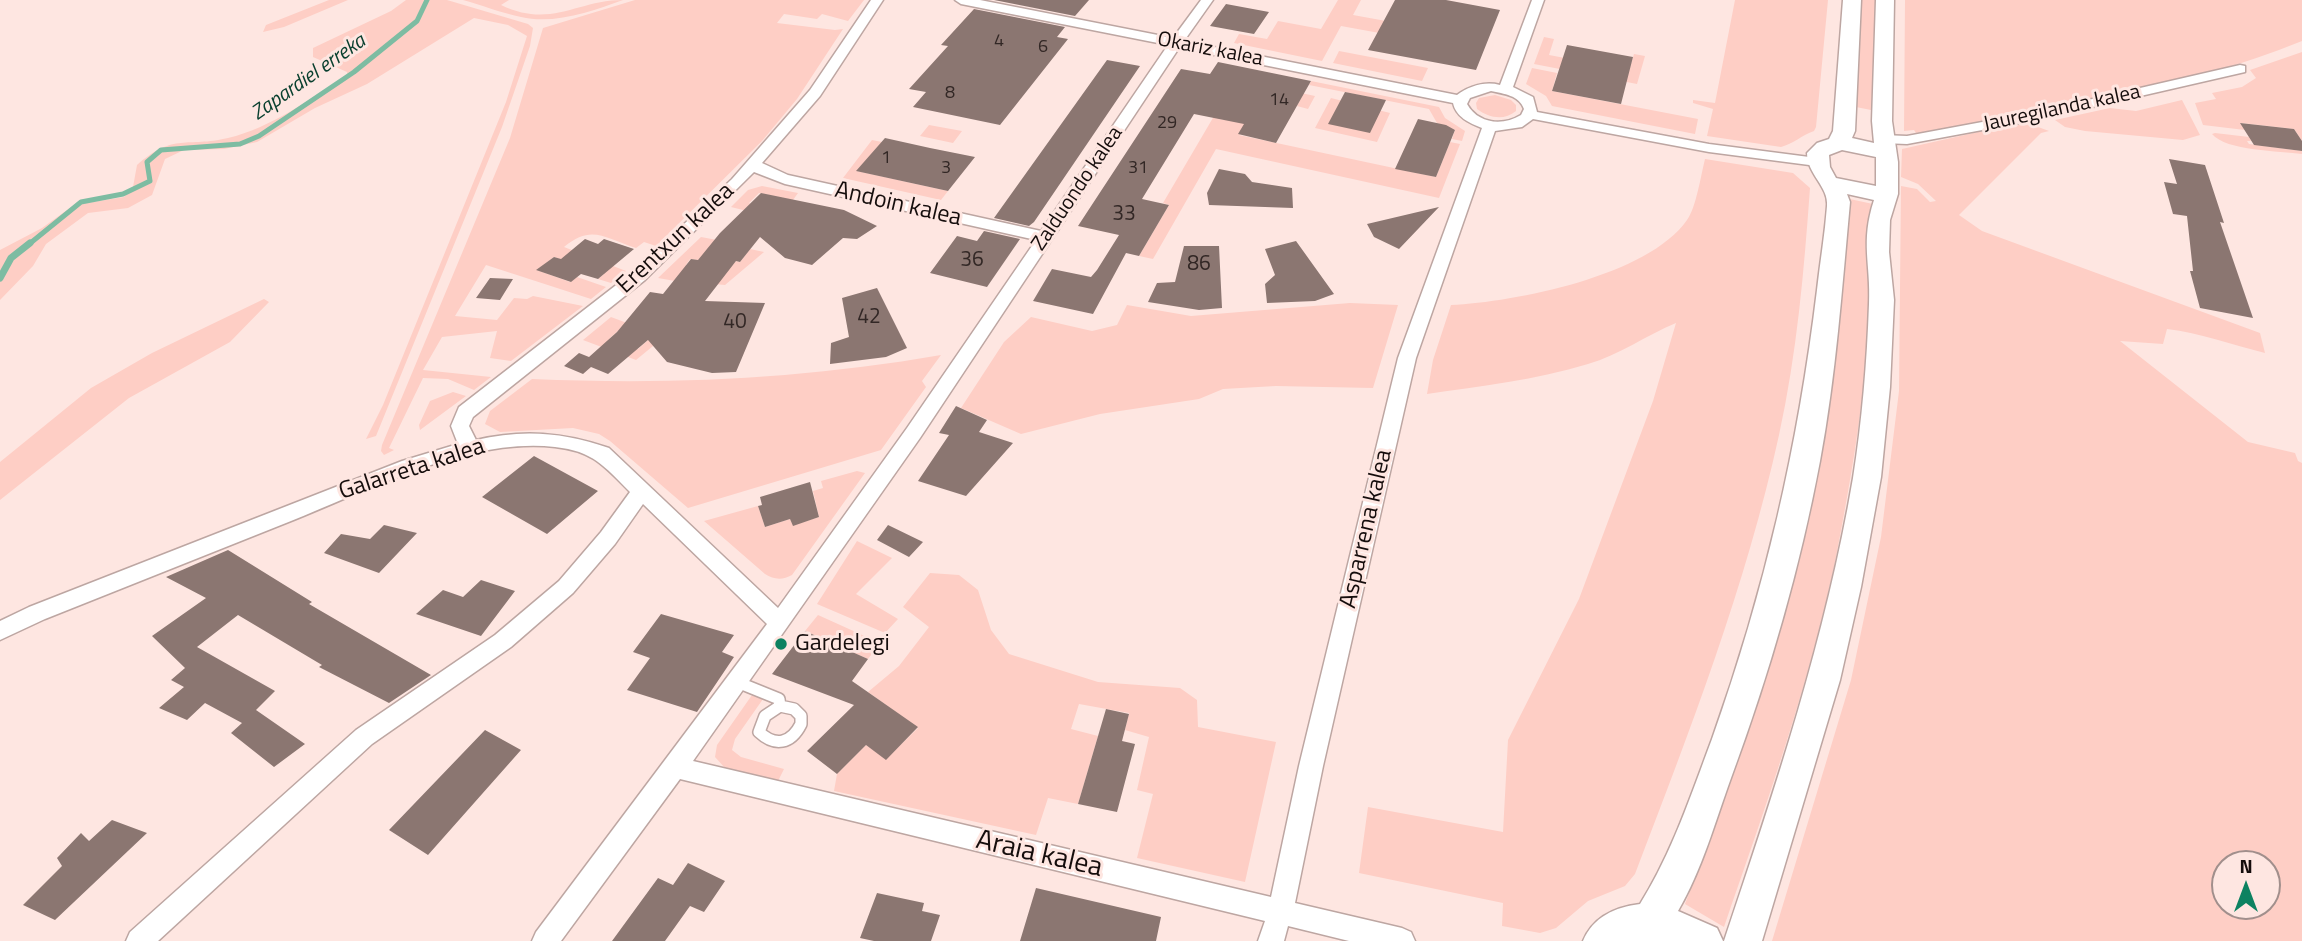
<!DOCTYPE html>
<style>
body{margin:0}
#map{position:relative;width:2302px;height:941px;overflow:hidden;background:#fee6e1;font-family:"Titillium Web",sans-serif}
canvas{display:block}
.north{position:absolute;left:2211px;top:850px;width:70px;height:70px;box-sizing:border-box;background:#fee6e1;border:2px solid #a18f8c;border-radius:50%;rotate:0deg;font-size:19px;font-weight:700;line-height:28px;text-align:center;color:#150d0c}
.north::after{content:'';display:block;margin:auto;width:24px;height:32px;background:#0d8261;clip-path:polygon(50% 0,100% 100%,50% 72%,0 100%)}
</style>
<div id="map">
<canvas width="2302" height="941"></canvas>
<div class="north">N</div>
</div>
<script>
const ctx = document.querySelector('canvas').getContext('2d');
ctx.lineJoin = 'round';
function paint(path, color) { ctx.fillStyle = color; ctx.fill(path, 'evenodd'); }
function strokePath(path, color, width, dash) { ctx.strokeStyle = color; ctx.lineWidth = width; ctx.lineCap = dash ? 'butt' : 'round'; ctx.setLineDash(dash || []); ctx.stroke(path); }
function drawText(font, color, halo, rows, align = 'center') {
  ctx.font = font + ' "Titillium Web",sans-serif'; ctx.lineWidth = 6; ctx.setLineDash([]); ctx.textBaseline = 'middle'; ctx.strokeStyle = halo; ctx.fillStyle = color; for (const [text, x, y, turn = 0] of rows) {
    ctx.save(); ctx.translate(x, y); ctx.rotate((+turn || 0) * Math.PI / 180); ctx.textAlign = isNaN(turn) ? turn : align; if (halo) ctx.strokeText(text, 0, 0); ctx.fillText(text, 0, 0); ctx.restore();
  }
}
paint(new Path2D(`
 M329,0H348L284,27L263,32L266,25Z
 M406,0H447L528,24L533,28L530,46L502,127L376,436L366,439L383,405L506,102L527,36L508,25L474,18L367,84L315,108L257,142L224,149L184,150L165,159L152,195L128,208L88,213L46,244L33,266L0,300V250L42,228L74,205L124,197L133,187L137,165C175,132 186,148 228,138C271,128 311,98 348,76L347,72L313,57V48L391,11Z
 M463,0H509L501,5C551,29 577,0 623,0C593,11 554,25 521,17C501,13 482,5 463,0Z
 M635,0H864L848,21L822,14L817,19L784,14L777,23L835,30L843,29L797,99L762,141L656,246L644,242L636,248C604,238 592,224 564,247L626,271L611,283L598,279L604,274L554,257L537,270L570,282L577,277L606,287L591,299L486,265L455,316L497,320L514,298L527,299L533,296L583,306L511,361L490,358L497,331L442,337L423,370L491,377L474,390L448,379L423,378L389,448L394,450L384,455L381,451L382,445L510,138L543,28Z
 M1338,0H1361L1353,15L1397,23L1429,42L1341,26L1322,61L1234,43L1239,34L1267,39L1278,21L1321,29Z
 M1735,0H1828L1816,127L1814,131C1802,135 1793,144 1781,147L1707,136L1713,109L1693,103V100L1715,103Z
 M1857,0H1880L1876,111L1851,106Z
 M1905,0H2302V41C2180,90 2045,112 1916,133L1914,130L1904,131Z
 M1544,37L1554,39L1549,55L1629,70L1634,54L1645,56L1637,84L1534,64Z
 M1339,51L1428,68L1422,81L1333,63Z
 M2302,52V141L2294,129L2241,123L2245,130L2203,125L2195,103L2216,99L2212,93L2242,87L2256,78L2250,70Z
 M1532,68L1557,73L1552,91L1698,119L1695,134L1552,106L1546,96L1526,84Z
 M1311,81L1439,107L1445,118L1465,131L1462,141L1452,139L1455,130L1437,123L1429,109L1309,85Z
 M1255,83L1315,96L1308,109L1297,106L1302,96L1239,135L1436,177L1450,142L1460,144L1439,198L1216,149L1153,259L1139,256L1169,205L1163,203L1217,111L1219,119L1225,120Z
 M1495,95L1511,100L1516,105V111C1504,121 1489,118 1477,109L1476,103L1479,98Z
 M1331,98L1390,113L1377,142L1315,128Z
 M2182,100L2200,135L2183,140L2085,131L2065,127L2055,120L2110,108L2136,111Z
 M2030,124L2049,131L2041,133L1959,215L1982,231L2260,333L2265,353C2233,345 2200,333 2167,329L2163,344L2120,341L2248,442L2295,453L2298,461L2302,463V941H1772L1851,680L1881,537L1899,391L1901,186L1917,189L1930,202L1936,201L1918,184L1901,177L1902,149L2005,126ZM2225,864H2267V906H2225Z
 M929,125L962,131L953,143L920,136Z
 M2215,133L2249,137L2251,141H2247L2249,144L2302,151V154C2280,151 2226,151 2212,134Z
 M872,140L882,142L857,171L948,191L941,200L843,178Z
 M1705,159L1793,173L1810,188C1804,271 1797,353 1779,435C1746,586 1690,730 1635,874L1625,886L1588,901L1556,928L1540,933L1502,926L1503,903L1359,873L1368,807L1503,832L1508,740L1579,599L1653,401L1676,323C1647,335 1619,355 1588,364C1536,380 1481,386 1427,394L1433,360L1451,305C1515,302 1648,276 1687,220C1696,208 1701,175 1705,159Z
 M762,186L798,193L793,200L759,193L749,203L781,212L775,218L731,207L748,190Z
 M1845,198L1873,204C1871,252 1870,300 1867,347C1862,417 1849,488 1836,557C1810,683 1766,805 1724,927L1685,904C1741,754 1796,605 1823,447C1838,365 1840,281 1845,198Z
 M701,237L733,243L698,260L690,259L686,265L698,285L658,278Z
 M750,249L764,252L725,285L714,284L736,261L740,262Z
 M264,299L269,302L230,342L129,398L0,500V462L91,388L152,353Z
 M1350,303L1398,305L1373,388L1276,386L1223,389L1199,399L1100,414L1021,434L961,408L1004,342L1031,317L1092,331L1117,325L1127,305L1191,316Z
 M611,317L627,323L610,338L638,349L655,334L664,337L636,360L583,340Z
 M941,355L922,381L926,387L881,450L688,508L610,441L599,434L573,428L500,432L485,424L490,411L532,379C671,385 803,379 941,355Z
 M453,392L466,396L420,430L419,425L430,401Z
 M857,471L865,473L792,575C783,580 774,580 765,574L704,521L758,506L765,527L790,519L793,525L819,517L813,491L823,488L821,481Z
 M857,541L892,558L856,594L898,619L885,633L817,604Z
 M930,573L959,575L978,590L991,630L1009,654L1098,682L1180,688L1197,700L1198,727L1276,742L1245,882L1137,858L1153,794L1137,790L1149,737L1125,730L1129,713L1079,704L1071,729L1098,736L1078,804L1048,798L1036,835L834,791L837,774L866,745L886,759L918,728L868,692L899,666L929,627L903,607Z
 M818,615L880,643L868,659L805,631Z
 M752,695L763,699L735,739L732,750L741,757L784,769L778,781L725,768L715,757L717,745Z`), '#fecec5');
strokePath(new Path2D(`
 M28,245L81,202L123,194L150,181L147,162L161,150L240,144L259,136L354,72L417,21L427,0`), '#7dbca2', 5);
strokePath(new Path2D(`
 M0,278L11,258L30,243`), '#7dbca2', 7);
paint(new Path2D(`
 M994,0H1089L1075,16Z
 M1395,0H1446L1500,10L1476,70L1368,50Z
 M1226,4L1269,12L1254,34L1210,26Z
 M974,9L1065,27L1057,37L1068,39L1000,125L913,107L926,92L909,89L948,46L941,45Z
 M1567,45L1633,57L1621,104L1552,91Z
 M1107,60L1140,66L1034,222L1029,226L994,218Z
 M1218,62L1311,81L1276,143L1238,134L1244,124L1194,114L1142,199L1169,205L1139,256L1126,253L1093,314L1033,301L1052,269L1091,277L1097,270L1119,235L1078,226L1181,69L1210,74Z
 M1345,92L1386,100L1370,133L1328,124Z
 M1418,119L1446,125L1455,130L1436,177L1395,169Z
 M2240,123L2294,129L2302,141V151L2254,145Z
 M885,138L930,148L975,157L948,191L856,171Z
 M2169,159L2205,165L2224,223L2220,222L2253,318L2200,308L2190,271H2193L2187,216L2173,214L2164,182L2177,184Z
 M1219,169L1245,174L1252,182L1292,188L1293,208L1209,205L1207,193Z
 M761,193L844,210L877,226L857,239L843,238L812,265L785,258L760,237L740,262L736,261L705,301L765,303L736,372L712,373L667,362L648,340L608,374L591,367L583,374L564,366L579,353L589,357L617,332L650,292L663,294L691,259L698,260L720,233Z
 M1439,207L1399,249L1374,237L1367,224Z
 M984,231L1020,239L987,287L930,273L957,236L977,241Z
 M585,239L598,244L604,239L634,249L598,279L581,274L571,282L536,270L554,257L561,259Z
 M1296,241L1334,294L1315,301L1267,303L1265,284L1275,275L1265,249Z
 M1184,246H1219L1222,308L1199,310L1148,302L1157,283L1175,282Z
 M490,278L513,279L500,300L476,298Z
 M877,288L907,348L886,357L830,364L831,343L849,337L842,298Z
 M956,406L987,420L979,432L1013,443L966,496L918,481L949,435L939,433Z
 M534,456L598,491L547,534L482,497Z
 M810,482L819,517L793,526L790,519L765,527L758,506L762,505L760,497Z
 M384,525L417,533L379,573L324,553L341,534L370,539Z
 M888,525L923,542L909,557L877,540Z
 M228,550L312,602L309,604L431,675L389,703L319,667L322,665L238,615L197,647L275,691L256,710L305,744L274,767L231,733L242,723L205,703L187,720L159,708L184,687L171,680L185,668L152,636L206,598L166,577Z
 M481,580L515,591L481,636L416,614L443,590L463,597Z
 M661,614L734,635L722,652L734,657L697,712L627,690L650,658L633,652Z
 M805,631L868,659L852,681L918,727L886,760L866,745L837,774L807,751L854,705L772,674Z
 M1106,709L1129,714L1122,741L1135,744L1117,812L1078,804Z
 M485,730L521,750L428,855L389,830Z
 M112,820L147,833L55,920L23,905L62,866L57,858L81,833L89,841Z
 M688,863L725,881L704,912L690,906L665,941H612L658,878L673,885Z
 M1036,888L1161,917L1156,941H1020Z
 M877,893L924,903L922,911L940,915L931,941H874L860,938Z`), '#8b7671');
const lane = new Path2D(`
 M737,682L779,699L780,706
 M780,706L794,709L801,716V724C791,744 775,747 759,732L765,716Z`);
const street = new Path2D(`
 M871,0H883L820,96L762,163L788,175L1041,231L1168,45L961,4L955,0H980L1173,38L1201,0H1213L1184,41L1457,95C1469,86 1485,81 1500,85L1532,0H1544L1513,87L1533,97L1537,112L1709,144L1817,158L1824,162L1817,166L1709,152L1533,119L1522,127L1495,131L1416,358L1323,766L1295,903L1402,928L1411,932L1415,941H1349L1288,926L1284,941H1258L1265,921L680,779L561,941H532L536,932L767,624L643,504L615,544L573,593L511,647L372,744L158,941H126L130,932L356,730L495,635L559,581L601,532L630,492C604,466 593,451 555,447C469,437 369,490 291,521C209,554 127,586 45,619L0,640V621L29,607L402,461L458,444L451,426L459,407L633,272L732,179L810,90ZM1179,48L1453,103C1456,117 1469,123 1482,128L1398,358L1299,766L1271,897L693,761L920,438ZM1491,91C1504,94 1519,95 1524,109L1521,115C1503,126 1478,124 1467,104L1470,98ZM754,172L785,184L1036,240L907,428L778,608L609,448C564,432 522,429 476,440L469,426L473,417L645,280Z
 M2240,65L2245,66V72L2036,120L1907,144L1882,143L1875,139L1882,135L1907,136L2036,112Z`);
const secondary = new Path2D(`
 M1843,0H1861L1855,131L1852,138L1874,143L1872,121L1876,0H1894L1892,121L1898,162V194L1890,220L1889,252L1894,300L1890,387L1881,477L1861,587L1840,680L1762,941H1724C1775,789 1826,637 1853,478C1862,421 1867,362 1869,304C1871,263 1860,243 1874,200L1847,194L1850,202C1842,288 1836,375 1820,461C1800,568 1769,675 1731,778C1715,822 1702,870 1678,911L1717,928L1723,941H1583C1593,917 1615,907 1640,904C1672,853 1691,795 1712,739C1765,590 1798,447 1817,290C1820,262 1825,234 1827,206C1829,187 1807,174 1807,153L1817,143L1829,139L1833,131ZM1842,150L1876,157V186L1836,178L1830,167L1829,155Z`);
strokePath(lane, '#bda6a2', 14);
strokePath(street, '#bda6a2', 3);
strokePath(secondary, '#bda6a2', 3);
strokePath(lane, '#fff', 11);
paint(street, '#fff');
paint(secondary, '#fff');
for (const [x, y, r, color] of [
 [781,644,7,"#0d8261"]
]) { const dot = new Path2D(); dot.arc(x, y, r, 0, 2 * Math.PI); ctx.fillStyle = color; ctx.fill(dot); strokePath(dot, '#fee6e1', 2.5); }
drawText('18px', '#322725', null, [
 ["4",999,42],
 ["6",1043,48],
 ["8",950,94],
 ["14",1279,101],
 ["29",1167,124],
 ["1",886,159],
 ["3",946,169],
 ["31",1138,169]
]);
drawText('21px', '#150d0c', '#fee6e1', [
 ["Okariz kalea",1210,50,11],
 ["Jauregilanda kalea",2062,109,-12],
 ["Zalduondo kalea",1078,189,-56]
]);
drawText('italic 21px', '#0a402f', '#fee6e1', [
 ["Zapardiel erreka",309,78,-35]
]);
drawText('21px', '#322725', null, [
 ["33",1124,215],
 ["36",972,261],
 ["86",1199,265],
 ["42",869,318],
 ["40",735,323]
]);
drawText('24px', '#150d0c', '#fee6e1', [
 ["Andoin kalea",898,205,13],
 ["Erentxun kalea",676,239,-43],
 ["Galarreta kalea",412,470,-18],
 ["Asparrena kalea",1367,529,-77]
]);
drawText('24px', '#150d0c', '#fee6e1', [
 ["Gardelegi",795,644]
], 'left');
drawText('28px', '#150d0c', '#fee6e1', [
 ["Araia kalea",1039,855,13]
]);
</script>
